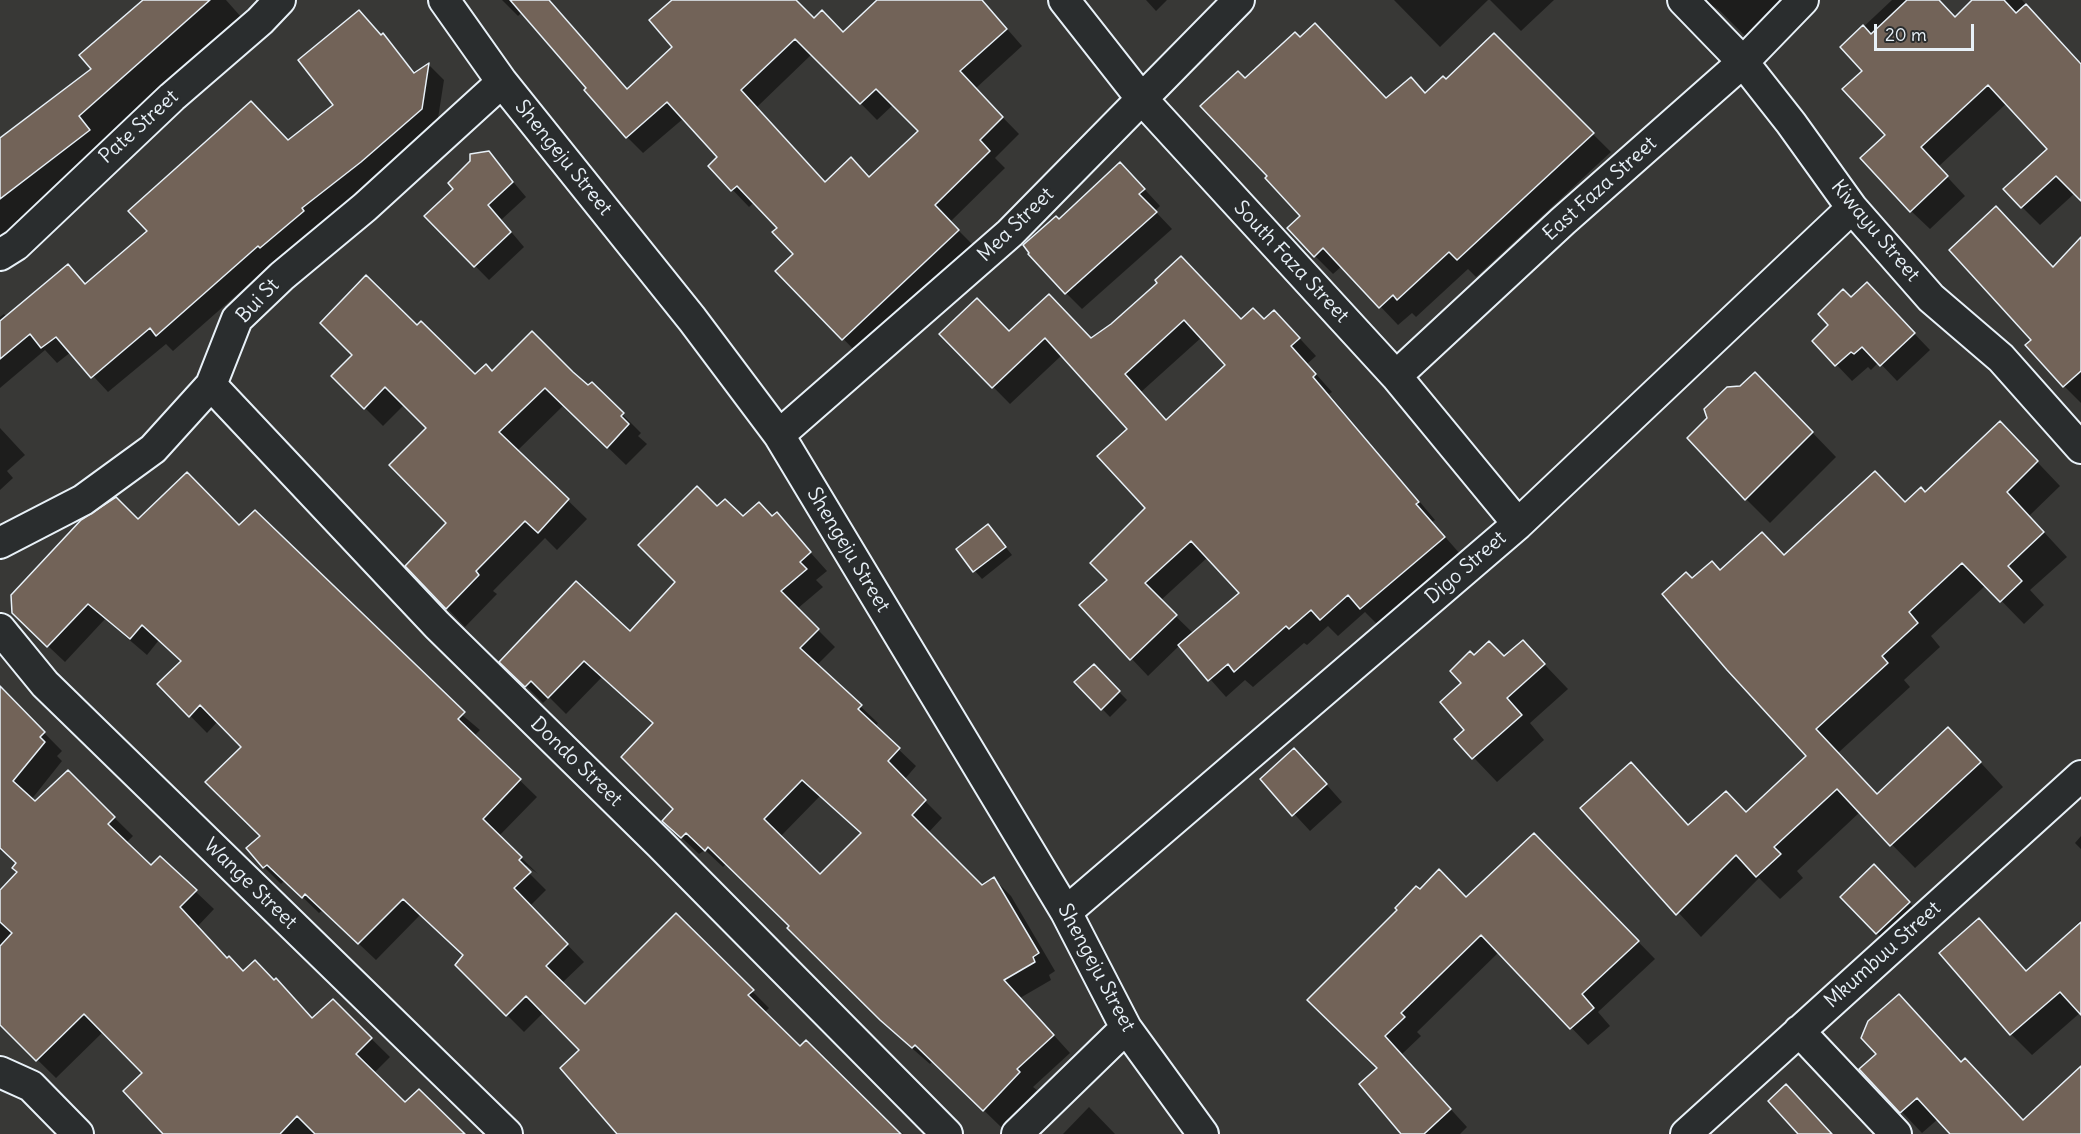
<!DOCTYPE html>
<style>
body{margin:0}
#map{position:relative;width:2081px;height:1134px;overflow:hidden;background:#383836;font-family:Delius,sans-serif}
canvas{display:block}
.scale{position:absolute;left:1874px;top:24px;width:100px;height:27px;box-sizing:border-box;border:3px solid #e8f1f8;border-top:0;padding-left:8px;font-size:18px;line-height:21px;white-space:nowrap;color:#e8f1f8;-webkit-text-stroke:4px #2a2d2e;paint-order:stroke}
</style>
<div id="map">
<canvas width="2081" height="1134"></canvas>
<div class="scale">20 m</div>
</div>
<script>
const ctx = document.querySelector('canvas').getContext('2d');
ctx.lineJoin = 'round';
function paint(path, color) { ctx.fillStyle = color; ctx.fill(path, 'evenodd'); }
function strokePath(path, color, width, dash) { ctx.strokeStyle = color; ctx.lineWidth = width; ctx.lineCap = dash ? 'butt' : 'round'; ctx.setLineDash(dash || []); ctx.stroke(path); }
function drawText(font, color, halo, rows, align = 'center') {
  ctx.font = font + ' Delius,sans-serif'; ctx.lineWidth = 4.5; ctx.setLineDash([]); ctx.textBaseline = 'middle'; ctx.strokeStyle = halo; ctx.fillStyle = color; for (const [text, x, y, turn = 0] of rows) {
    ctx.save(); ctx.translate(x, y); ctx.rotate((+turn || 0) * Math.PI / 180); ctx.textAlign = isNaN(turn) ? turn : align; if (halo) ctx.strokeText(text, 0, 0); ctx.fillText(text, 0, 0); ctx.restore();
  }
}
paint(new Path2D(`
 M145,0H226L242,18L102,141L113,155L0,242V141L93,69Z
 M502,0H535L518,16Z
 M674,0H796L814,20L843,34L879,0H982L1022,46L975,89L1019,134L995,158L1005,168L950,222L975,247L860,356L777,271L795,254L779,228L754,202L749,207L710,166L719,158L684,118L643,153L627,137L628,90L674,47ZM812,54L877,120L894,104L920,131L869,178L826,183L757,107Z
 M1146,0H1167L1156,11Z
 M1394,0H1488L1440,47Z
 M1490,0H1554L1521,31Z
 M1703,0H1801L1768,16L1746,37L1719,10Z
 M1892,0H1939L1956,18L1974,0H2022L2079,63L2081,61V199L2075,193L2040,225L2022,207L2049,149L2007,103L1938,167L1965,196L1930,229L1911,211L1865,71L1842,47Z
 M359,12L416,73L429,65L444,80L437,125L377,178L317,225L319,227L277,263L275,261L173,351L166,344L108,392L71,352L57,363L45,350L0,388V317L4,314L7,317L68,266L86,285L288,142L335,105Z
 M1494,36L1611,152L1476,277L1468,269L1416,317L1412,313L1398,325L1342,266L1333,274L1315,256L1302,217L1269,176L1245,80L1387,100L1425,94L1446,81Z
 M489,153L526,197L501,220L524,247L489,280L426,216Z
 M1136,180L1160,206L1155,211L1172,229L1082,309L1066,293L1059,221Z
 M2081,240V403L2064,386L2033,340L2053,268Z
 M1159,283L1241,321H1264L1291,329L1316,356L1307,364L1332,392L1329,394L1435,520L1432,522L1461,555L1378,625L1365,612L1338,636L1328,626L1307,645L1304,643L1253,687L1245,680L1226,697L1180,645L1148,676L1081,605L1109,580L1147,508L1130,429L1062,355L1010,404L941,334L1009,333L1091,339L1112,326ZM1202,337L1227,365L1167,421L1141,392ZM1208,557L1241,593L1194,634L1160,601Z
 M1851,299L1883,301L1930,350L1897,381L1879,362L1871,370L1868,367L1852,381L1814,341Z
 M417,327L475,376L492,372L588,387L592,384L641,433L638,436L647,444L626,465L564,405L517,451L587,519L557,550L545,538L493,591L497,594L465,627L407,566L448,523L428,428L404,405L383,426L333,376Z
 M1741,388L1779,398L1836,457L1770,523L1746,499Z
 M0,428L25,455L7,471L13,478L0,490Z
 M2023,447L2060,486L2029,516L2067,557L2030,590L2044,605L2024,624L1986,585L1931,636L1940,647L1904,680L1910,687L1838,753L1878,795L1971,752L2003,787L1915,868L1860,812L1797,871L1803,878L1780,899L1759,878L1701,937L1582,808L1631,764L1689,826L1746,813L1808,756L1692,580L1785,556L1905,503Z
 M717,508L743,518H772L776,514L827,571L816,580L823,587L797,609L835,647L817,665L878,723L875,727L916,766L904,780L942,818L928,833L982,886L994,879L1011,896L1055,971L1049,975L1051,980L1020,998L1070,1053L1033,1087L1037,1090L1001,1127L933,1061L930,1064L899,1037L727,863L723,867L705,850L699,854L664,821L675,809L654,724L602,677L566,714L549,697L543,703L502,662L630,633L677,582ZM820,796L862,834L820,876L780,837Z
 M138,521L240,527L480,730L474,736L537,797L499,836L538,874L526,865L524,868L546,890L530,906L584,962L562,983L585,1006L676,915L769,1008L764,1013L800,1048L897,1132L899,1130L903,1134H619L581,1050L544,1012L524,1032L457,965L464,956L421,914L376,960L323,910L319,913L285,880L281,884L264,867L262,837L243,747L218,721L207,733L159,684L182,662L159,640L147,655L105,619L65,662L31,630Z
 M995,534L1012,555L982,579L975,571Z
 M1523,642L1568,689L1530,723L1544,740L1497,782L1456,739L1466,730L1463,683L1474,657L1505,658Z
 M1094,666L1127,700L1110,717L1076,682Z
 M0,691L4,692L62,751L57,756L62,761L31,800L35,803L68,772L133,836L126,843L151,867L160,858L214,909L197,927L228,960L313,1019L333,1001L390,1057L374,1073L405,1104L463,1134H165L144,1073L103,1032L56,1078L0,1023V889L41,845L24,829L2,852L0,850Z
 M1310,766L1342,802L1310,831L1262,779Z
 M1534,835L1655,959L1598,1012L1610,1026L1588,1045L1499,952L1417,1032L1421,1036L1401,1055L1467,1127L1460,1134H1403L1379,1108L1381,1106L1379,1068L1309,1000L1420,891L1466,899Z
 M2081,836V849L2075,843Z
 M1890,882L1925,919L1893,950L1842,897Z
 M1979,920L2028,972L2081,920V1012L2032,1055L2011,1034Z
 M1920,1018L1962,1063L2024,1121L2081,1082V1134H1952L1938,1119L1922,1133L1861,1069Z
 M1089,1107L1115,1134H1063Z`), '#0007');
const building = new Path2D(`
 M143,0H210L79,116L90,130L0,199V138L91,69L79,55Z
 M510,0H549L627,89L672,47L649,20L672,0H796L814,18L822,10L843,32L877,0H982L1007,29L960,71L1003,117L980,140L990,151L935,205L959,230L842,340L775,271L793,254L772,232L777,228L737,186L731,191L708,166L717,157L667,102L626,138L584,90L586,88ZM795,39L860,104L876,89L918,131L869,177L851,157L825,182L741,90Z
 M1907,0H1939L1955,17L1972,0H2004L2016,13L2026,4L2081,64V201L2056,176L2021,208L2003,189L2047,149L1988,85L1921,147L1948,176L1910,212L1860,158L1885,135L1842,89L1862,71L1840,47L1863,25L1871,34Z
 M359,10L381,35L383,33L414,73L429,63L422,109L361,162L302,208L304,211L260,248L258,246L156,336L150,328L91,378L56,337L41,348L30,334L0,359V321L68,264L85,284L147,231L128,211L251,101L288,140L333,105L298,60Z
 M1315,23L1386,98L1411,77L1425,93L1443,76L1446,79L1494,33L1594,133L1457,260L1449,252L1397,300L1393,295L1379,308L1323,248L1314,257L1287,228L1300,216L1265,178L1267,176L1200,106L1238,71L1245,78L1295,32L1300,37Z
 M489,151L513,182L488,205L511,232L474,267L424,216L453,189L448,183L470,161V154Z
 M1120,162L1145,189L1139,194L1157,212L1065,294L1028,254L1029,253L1023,245L1056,216L1059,219Z
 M1996,206L2053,267L2081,237V371L2063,387L2025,345L2031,340L1949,250Z
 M1181,256L1241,319L1253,308L1264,319L1274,310L1300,338L1291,346L1316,374L1313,377L1419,502L1416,504L1445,537L1360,609L1348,595L1320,620L1311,610L1289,629L1286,626L1234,672L1228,664L1208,681L1178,645L1239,593L1191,541L1145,583L1177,615L1130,660L1079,605L1107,580L1090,563L1145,508L1097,456L1127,429L1045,338L992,388L939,334L977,298L1009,331L1049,294L1091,338L1111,324L1157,283L1155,280ZM1184,320L1225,365L1166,420L1125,374Z
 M366,275L417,325L421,321L475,374L486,364L492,371L532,331L573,372L588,385L592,382L624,413L621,416L629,424L607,448L545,388L499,432L569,499L538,533L525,521L476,571L479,575L446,609L405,566L446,523L389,465L426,428L385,387L364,409L331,376L352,355L320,323Z
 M1867,282L1915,333L1880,366L1862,347L1854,354L1851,352L1835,366L1812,341L1828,325L1818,314L1843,289L1851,297Z
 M1755,372L1813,432L1745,500L1687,438L1707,418L1704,409L1727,387L1740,386Z
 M2000,421L2038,461L2007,492L2044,532L2008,566L2022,581L2000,602L1962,563L1909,612L1918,623L1882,656L1888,663L1816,729L1877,794L1948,727L1981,762L1890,846L1837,789L1774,847L1781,854L1756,877L1736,855L1676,915L1580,808L1631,762L1688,825L1726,791L1746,812L1806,756L1727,670L1662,594L1686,572L1692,578L1712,561L1720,570L1762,532L1784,555L1875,471L1905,502L1921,487L1925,492Z
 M187,472L239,525L255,510L465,712L458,719L521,779L483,819L522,857L519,860L531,872L514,888L568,944L546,966L585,1004L676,913L754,990L748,995L800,1046L806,1040L901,1134H617L560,1068L579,1050L526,996L506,1016L455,965L463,955L403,899L358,944L305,894L302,898L267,865L263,868L246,848L260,836L205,782L241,747L200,705L189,717L157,684L181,661L142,625L130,639L88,604L47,647L12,613L11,595L81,520L116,497L138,519Z
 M697,486L717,506L725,499L743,516L759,502L772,516L777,512L811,552L800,562L807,569L781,591L819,629L800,648L862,705L858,709L900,748L888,761L926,800L912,815L982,885L994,877L1039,953L1033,957L1035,962L1004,980L1054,1035L1017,1069L1020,1072L983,1111L915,1045L912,1048L880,1020L787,928L789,926L708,847L705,851L686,833L681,838L662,821L673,809L621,757L653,723L584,661L548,698L531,681L525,687L499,662L576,581L630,631L675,582L638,545ZM802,780L861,833L820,874L764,819Z
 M988,524L1006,547L973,572L956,549Z
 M1523,640L1545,664L1507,698L1522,715L1472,759L1454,739L1464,730L1440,702L1461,683L1450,671L1470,651L1474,655L1489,641L1504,656Z
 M1094,664L1120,691L1101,710L1074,682Z
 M0,686L45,732L40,737L45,742L13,781L35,801L68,770L115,817L108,824L151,865L160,856L197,890L180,907L227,958L229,956L243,971L255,960L274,980L276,978L312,1018L333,999L372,1038L356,1054L405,1102L419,1089L465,1134H315L297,1116L280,1134H163L123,1091L142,1073L84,1014L36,1061L0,1025V946L12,933L0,922V890L17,872L12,868L16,863L0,848Z
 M1294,748L1327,784L1292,816L1260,779Z
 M1534,833L1639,941L1582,994L1594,1008L1570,1029L1481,935L1401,1013L1405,1017L1385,1036L1451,1109L1424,1134H1401L1359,1084L1377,1068L1307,1000L1397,910L1395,908L1416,886L1420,889L1439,869L1466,897Z
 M1874,864L1910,902L1876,934L1840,897Z
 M1979,918L2026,971L2081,922V1015L2060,992L2010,1035L1939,953Z
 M1899,994L1961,1062L1965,1058L2023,1120L2081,1066V1134H1950L1917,1098L1900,1113L1859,1069L1876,1054L1861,1038L1868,1021Z
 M1786,1084L1832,1134H1798L1768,1101Z`);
paint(building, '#726358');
strokePath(building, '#e8f1f8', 1.5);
const minor = new Path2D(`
 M444,0L502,82L692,319L779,435L1066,912L1126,1028L1203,1134
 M1064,0L1141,98L1396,376L1518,524
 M1683,0L1743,62L1791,123L1852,208L1931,298L2001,358L2081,448
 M0,255L16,245L172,97L260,21L280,0
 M1396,376L1563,221L1743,62L1803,0
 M211,385L437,625L660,844L947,1134
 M779,435L1010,233L1239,0
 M0,543L83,500L153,449L211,385L237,319L282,276L365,207L502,82
 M0,629L45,684L507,1134
 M1066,912L1518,524L1852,208
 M1799,1031L1896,1134
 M0,1072L31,1086L78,1134
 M1017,1134L1126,1028
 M1686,1134L2081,776`);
strokePath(minor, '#e8f1f8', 34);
strokePath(minor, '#2a2d2e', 30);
drawText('20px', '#e8f1f8', '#2a2d2e', [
 ["Pate Street",139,127,-42],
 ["Shengeju Street",563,158,51],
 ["East Faza Street",1600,189,-42],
 ["Mea Street",1016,225,-44],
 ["Kiwayu Street",1875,231,50],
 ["South Faza Street",1291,262,47],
 ["Bui St",258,301,-47],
 ["Shengeju Street",848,550,59],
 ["Digo Street",1466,568,-41],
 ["Dondo Street",576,762,44],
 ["Wange Street",250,884,44],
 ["Mkumbuu Street",1883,955,-42],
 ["Shengeju Street",1096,968,62]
]);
</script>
